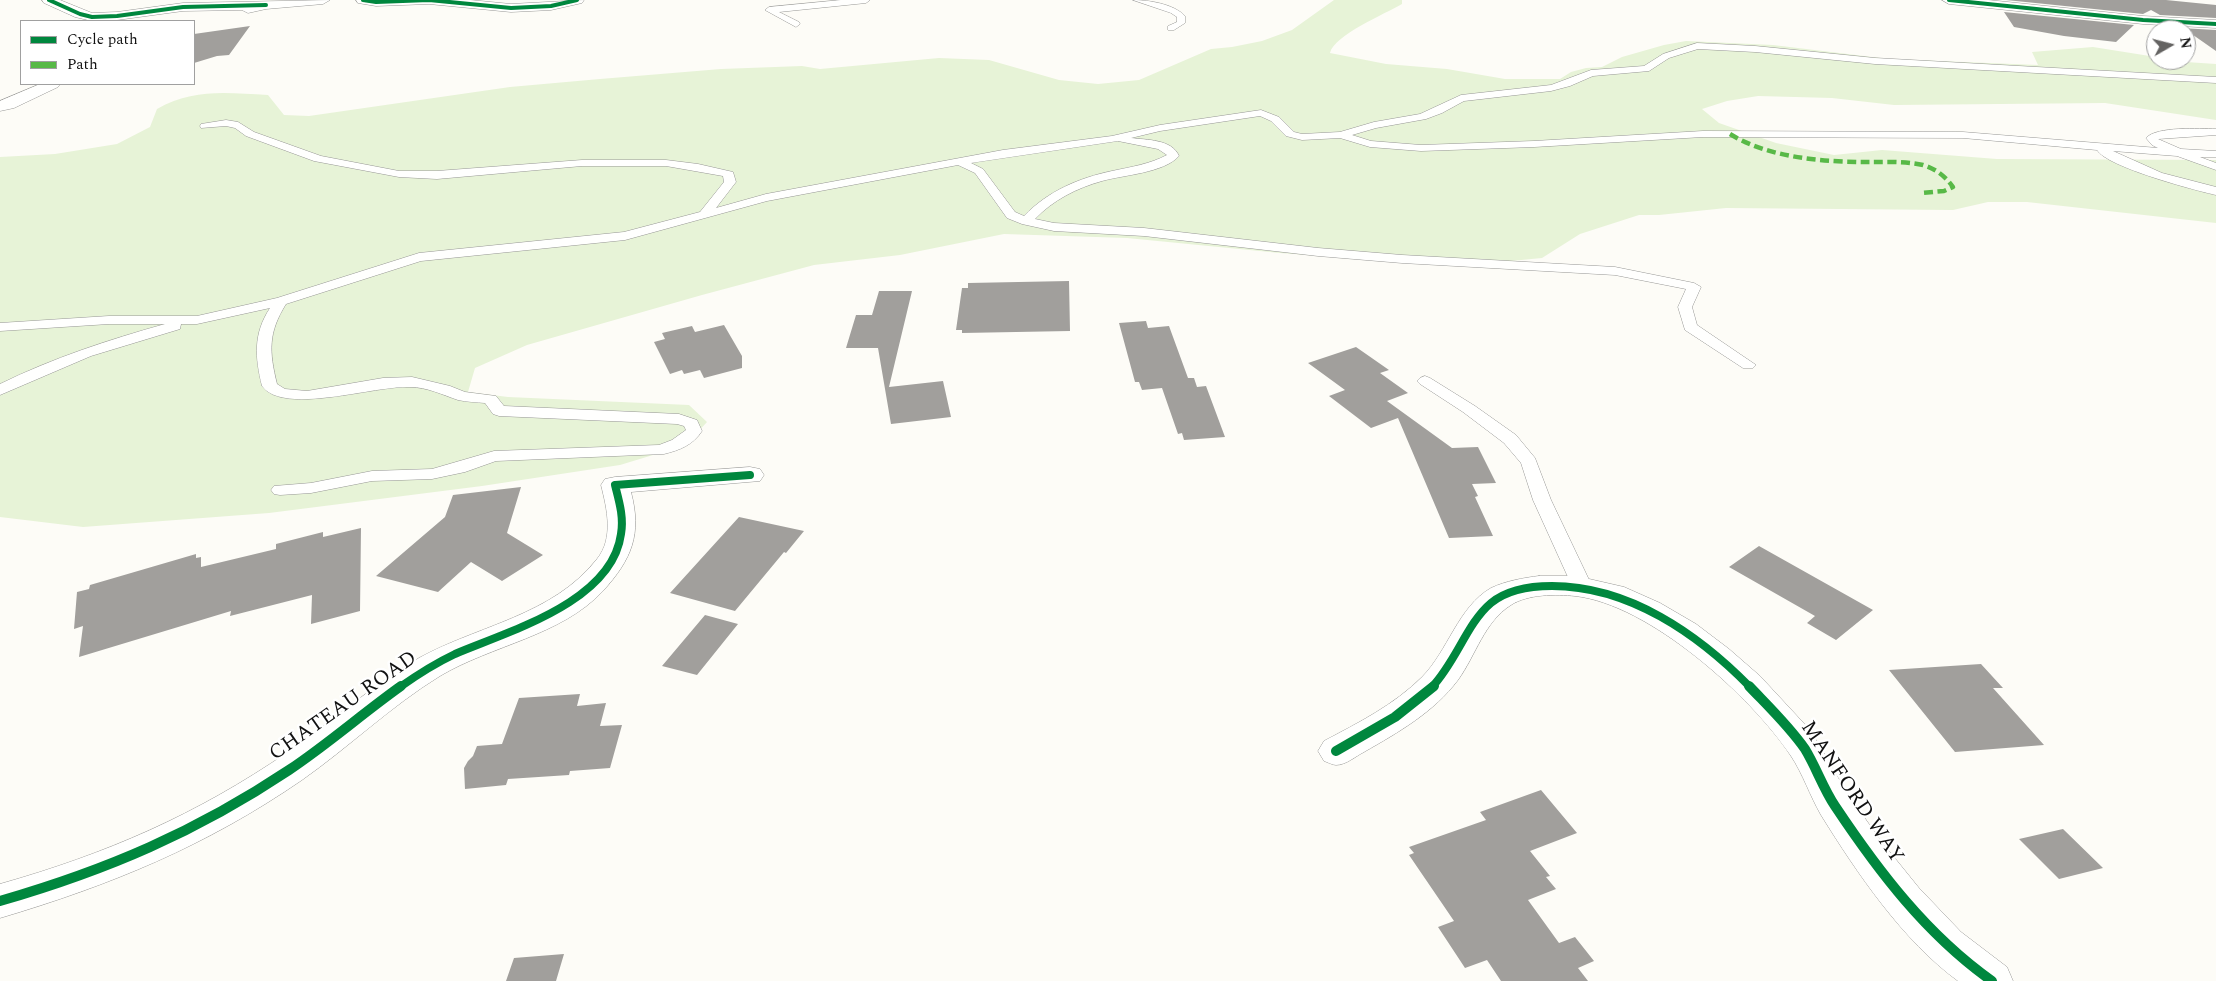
<!DOCTYPE html>
<style>
body{margin:0}
#map{position:relative;width:2216px;height:981px;overflow:hidden;background:#fdfcf7;font-family:Spectral,serif}
canvas{display:block}
.legend{position:absolute;left:20px;top:20px;width:175px;height:65px;box-sizing:border-box;background:#fff;border:1px solid #a0a0a0;margin:0;padding:6px 9px;list-style:none;font-size:15px;color:#111}
.legend li{display:flex;align-items:center;gap:10px;height:25px}
.legend b{width:25px;border:1px solid #a0a0a0}
.north{position:absolute;left:2146px;top:20px;width:50px;height:50px;box-sizing:border-box;background:#fff;border:1px solid #a0a0a0;border-radius:50%;rotate:82deg;font-size:14px;font-weight:700;line-height:20px;text-align:center;color:#111}
.north::after{content:'';display:block;margin:auto;width:18px;height:22px;background:#646362;clip-path:polygon(50% 0,100% 100%,50% 72%,0 100%)}
</style>
<div id="map">
<canvas width="2216" height="981"></canvas>
<ul class="legend">
<li><b style="height:6px;background:#00873e"></b>Cycle path</li>
<li><b style="height:6px;background:#58b947"></b>Path</li>
</ul>
<div class="north">N</div>
</div>
<script>
const ctx = document.querySelector('canvas').getContext('2d');
ctx.lineJoin = 'round';
function paint(path, color) { ctx.fillStyle = color; ctx.fill(path, 'evenodd'); }
function strokePath(path, color, width, dash) { ctx.strokeStyle = color; ctx.lineWidth = width; ctx.lineCap = dash ? 'butt' : 'round'; ctx.setLineDash(dash || []); ctx.stroke(path); }
function drawText(font, color, halo, rows, align = 'center') {
  ctx.font = font + ' Spectral,serif'; ctx.lineWidth = 5; ctx.setLineDash([]); ctx.textBaseline = 'middle'; ctx.strokeStyle = halo; ctx.fillStyle = color; for (const [text, x, y, turn = 0] of rows) {
    ctx.save(); ctx.translate(x, y); ctx.rotate((+turn || 0) * Math.PI / 180); ctx.textAlign = isNaN(turn) ? turn : align; if (halo) ctx.strokeText(text, 0, 0); ctx.fillText(text, 0, 0); ctx.restore();
  }
}
paint(new Path2D(`
 M1334,0H1402V4C1385,14 1334,35 1330,53L1386,64L1447,69L1505,79H1560L1571,72L1586,68L1602,67L1622,57L1664,45L1686,41L1773,45L1889,59L2038,65L2032,52L2093,47L2156,57V60L2216,64V120L2105,103L1894,105L1832,98L1758,96L1727,101L1702,109L1719,123L1776,143L1834,155L1882,150L1997,159L2216,160V223L2027,202H1988L1953,210L1726,208L1659,215H1639L1580,234L1542,258L1459,266L1280,253L1127,238L1004,234L900,255L814,265L702,295L527,345L475,368L468,392L508,397L689,405L707,422L686,445L620,465L482,486L269,513L83,527L0,517V157L55,154L117,144L150,127L157,109C194,88 227,93 268,95L284,115L309,116L510,87L600,79L721,69L802,66L820,69L939,58L989,60L1059,80L1098,84L1139,80L1211,49L1232,47L1262,41L1292,30Z`), '#e7f3d7');
paint(new Path2D(`
 M2006,0H2166L2216,5V18L2160,15L2151,10L2143,14Z
 M2004,12L2134,25L2116,42L2064,36L2014,27Z
 M250,26L229,55L217,56L194,63V34Z
 M2180,28L2216,30V51L2186,30Z
 M1069,281L1070,331L962,333V330H956L962,288H968V283Z
 M879,291H912L889,387L943,381L951,417L891,424L878,348H846L856,315H872Z
 M1146,321L1148,328L1169,326L1188,378H1194L1197,387L1206,386L1225,437L1184,440L1182,433L1178,434L1162,388L1142,390L1139,382H1135L1119,323Z
 M724,325L742,356V368L704,378L700,370L684,374L682,370L670,374L654,342L665,339L662,333L692,326L695,332Z
 M1356,347L1389,370L1380,373L1408,393L1387,401L1452,448L1478,447L1496,483L1472,484L1478,496L1475,497L1493,536L1449,538L1398,418L1371,428L1329,396L1345,390L1308,363Z
 M521,487L507,533L543,555L502,581L471,562L438,592L376,576L445,517L453,495Z
 M739,517L804,531L786,553L784,552L735,611L670,593Z
 M361,528L360,611L311,624L312,595L230,616L231,611L79,657L83,626L74,629L77,592L89,589L90,585L196,554V558L201,557V567L276,549V544L323,532V537Z
 M1759,546L1873,610L1836,640L1807,623L1815,616L1729,567Z
 M705,615L738,624L697,675L662,666Z
 M1981,664L2003,688H1993L2044,745L1955,752L1889,670Z
 M580,694L577,706L606,703L600,726L622,725L610,768L570,771L569,775L508,779L506,785L465,789L464,768L468,761L473,756L477,746L502,744L519,698Z
 M1541,790L1577,833L1530,851L1550,876L1546,877L1556,889L1528,900L1559,943L1575,937L1594,961L1578,968L1588,981H1501L1487,960L1465,968L1438,927L1454,921L1409,855L1414,853L1409,847L1486,820L1480,812Z
 M2063,829L2103,868L2059,879L2019,839Z
 M564,954L556,981H506L514,958Z`), '#a19f9c');
const lane = new Path2D(`
 M841,0H870L866,3L779,12L799,22L800,24L796,27L765,10L769,7Z
 M1133,0C1149,0 1174,4 1185,16V23L1174,30H1168V26L1177,22V17L1171,13Z
 M1697,43L1755,46L1875,58L2216,77V83L1875,64L1755,52L1698,49L1669,58L1649,71L1593,76L1570,86L1551,91L1464,101L1442,113L1426,119L1376,128L1352,135L1371,141L1421,145L1534,141L1703,131L1963,132L2158,148L2152,145L2146,138C2157,126 2199,129 2216,129V135L2158,139L2181,149L2216,151V157H2200L2216,163V170L2177,156L2113,151L2162,173L2216,187V195C2194,190 2107,167 2097,150L1963,138L1703,137L1534,147L1421,151L1370,147L1340,138L1302,140L1286,136L1271,121L1260,116L1160,131L1131,138C1146,140 1172,139 1179,156C1164,173 1123,175 1102,181C1077,188 1053,200 1035,219L1054,223L1144,228L1318,248L1402,255L1615,267L1694,283L1701,287L1692,307L1697,325L1756,365L1753,368H1743L1685,330L1678,307L1686,289L1615,275L1402,263L1318,256L1144,236L1054,231L1022,224L1007,218L975,173L958,165L767,201L625,240L421,261L286,304C268,333 269,351 277,384L285,389L307,391L383,378L412,377L450,386L465,392L496,396L504,406L679,414L697,420L702,431C693,445 680,450 664,454L496,461L465,472L432,479L372,481L311,493L280,495L274,494L271,490L274,486L311,483L372,471L432,469L494,451L659,445L672,440L686,430L684,426L677,424L499,416L493,414L485,403C476,402 467,402 458,400C443,395 427,387 410,387C376,385 283,416 262,386C255,357 253,334 270,308L197,324H181L180,329L91,356L0,395V384C53,358 108,340 165,324H109L0,331V323L109,316H197L277,298L419,253L624,232L700,212L724,182L723,176L666,166H582L437,179L399,177L314,161L246,136L235,128L226,126L201,128L200,126L201,124L226,120L238,122L254,132L321,156L399,171H437L582,160H666L698,164L733,172L736,182L716,208L766,194L1003,150L1112,136L1160,125L1261,110L1279,117L1294,132L1302,134L1340,132L1374,122L1420,114L1461,95L1551,85L1591,70L1644,66L1663,54ZM1118,141L1158,149L1167,155C1150,164 1131,167 1112,171C1079,178 1048,191 1024,216L1015,212L983,169L971,163Z
 M1425,376L1430,378L1475,406L1516,435L1535,458L1551,500L1592,586L1589,591L1582,593L1575,591L1572,586L1533,500L1521,463L1504,443L1463,412L1420,384L1417,381L1420,378Z`);
const street = new Path2D(`
 M42,0H60L92,13L117,12L183,3L330,0L323,4L266,9L248,13L242,10L183,11L117,20L92,21L75,17L44,3Z
 M356,0H470L511,4L584,0L582,3L551,10L511,12L429,4L376,6L358,3Z
 M1942,0H1988L2143,16L2216,20V28L2143,24L1949,4Z
 M40,84H60L58,87L14,108L0,111V101Z
 M750,467L760,469L764,475L760,481L631,492C642,534 632,559 603,591C561,636 492,645 440,676C391,706 349,747 302,780C206,846 111,885 0,918V884C106,854 196,815 288,752C332,722 372,685 419,658C479,625 552,616 597,559C614,538 607,509 601,485L605,479L615,477Z
 M1539,576H1576L1624,587L1660,603L1696,624L1729,649L1760,676L1811,731L1847,793L1881,841L1919,888L1961,932L2007,967L2013,981H1958C1903,941 1857,873 1821,815C1810,796 1803,774 1791,756C1751,696 1649,604 1575,596C1556,594 1528,594 1511,605C1484,622 1476,655 1458,680C1434,712 1399,732 1364,752C1356,756 1346,765 1336,765C1333,765 1327,762 1324,761L1318,751L1324,741C1358,723 1394,705 1422,677C1448,651 1458,607 1491,588C1506,581 1523,578 1539,576Z`);
strokePath(lane, '#979795', 1);
strokePath(street, '#979795', 1);
paint(lane, '#fffffe');
paint(street, '#fffffe');
strokePath(new Path2D(`
 M1730,134C1769,158 1823,162 1869,162C1886,162 1905,161 1923,165C1936,169 1945,176 1953,187L1944,191L1922,193`), '#58b947', 4.5, [9, 4.5]);
strokePath(new Path2D(`
 M49,0L80,14L92,17L117,16L183,7L266,5
 M363,0L376,2L429,0L511,8L551,6L577,0
 M1949,0L2143,20L2216,24`), '#00873e', 4);
strokePath(new Path2D(`
 M400,687C417,675 436,663 455,654C509,631 612,602 621,534C624,517 619,501 615,485L750,475
 M1432,687C1456,662 1467,623 1491,603C1508,589 1531,586 1552,586C1629,586 1698,634 1750,687`), '#00873e', 8);
strokePath(new Path2D(`
 M1749,686C1768,706 1789,726 1805,749C1816,767 1823,788 1835,806C1879,872 1927,935 1992,981
 M1336,751L1395,717L1434,686
 M0,901C107,870 196,832 289,770C328,744 363,713 401,686`), '#00873e', 10);
drawText('21px', '#111', '#fff', [
 ["CHATEAU ROAD",344,707,-35],
 ["MANFORD WAY",1851,793,56]
]);
</script>
